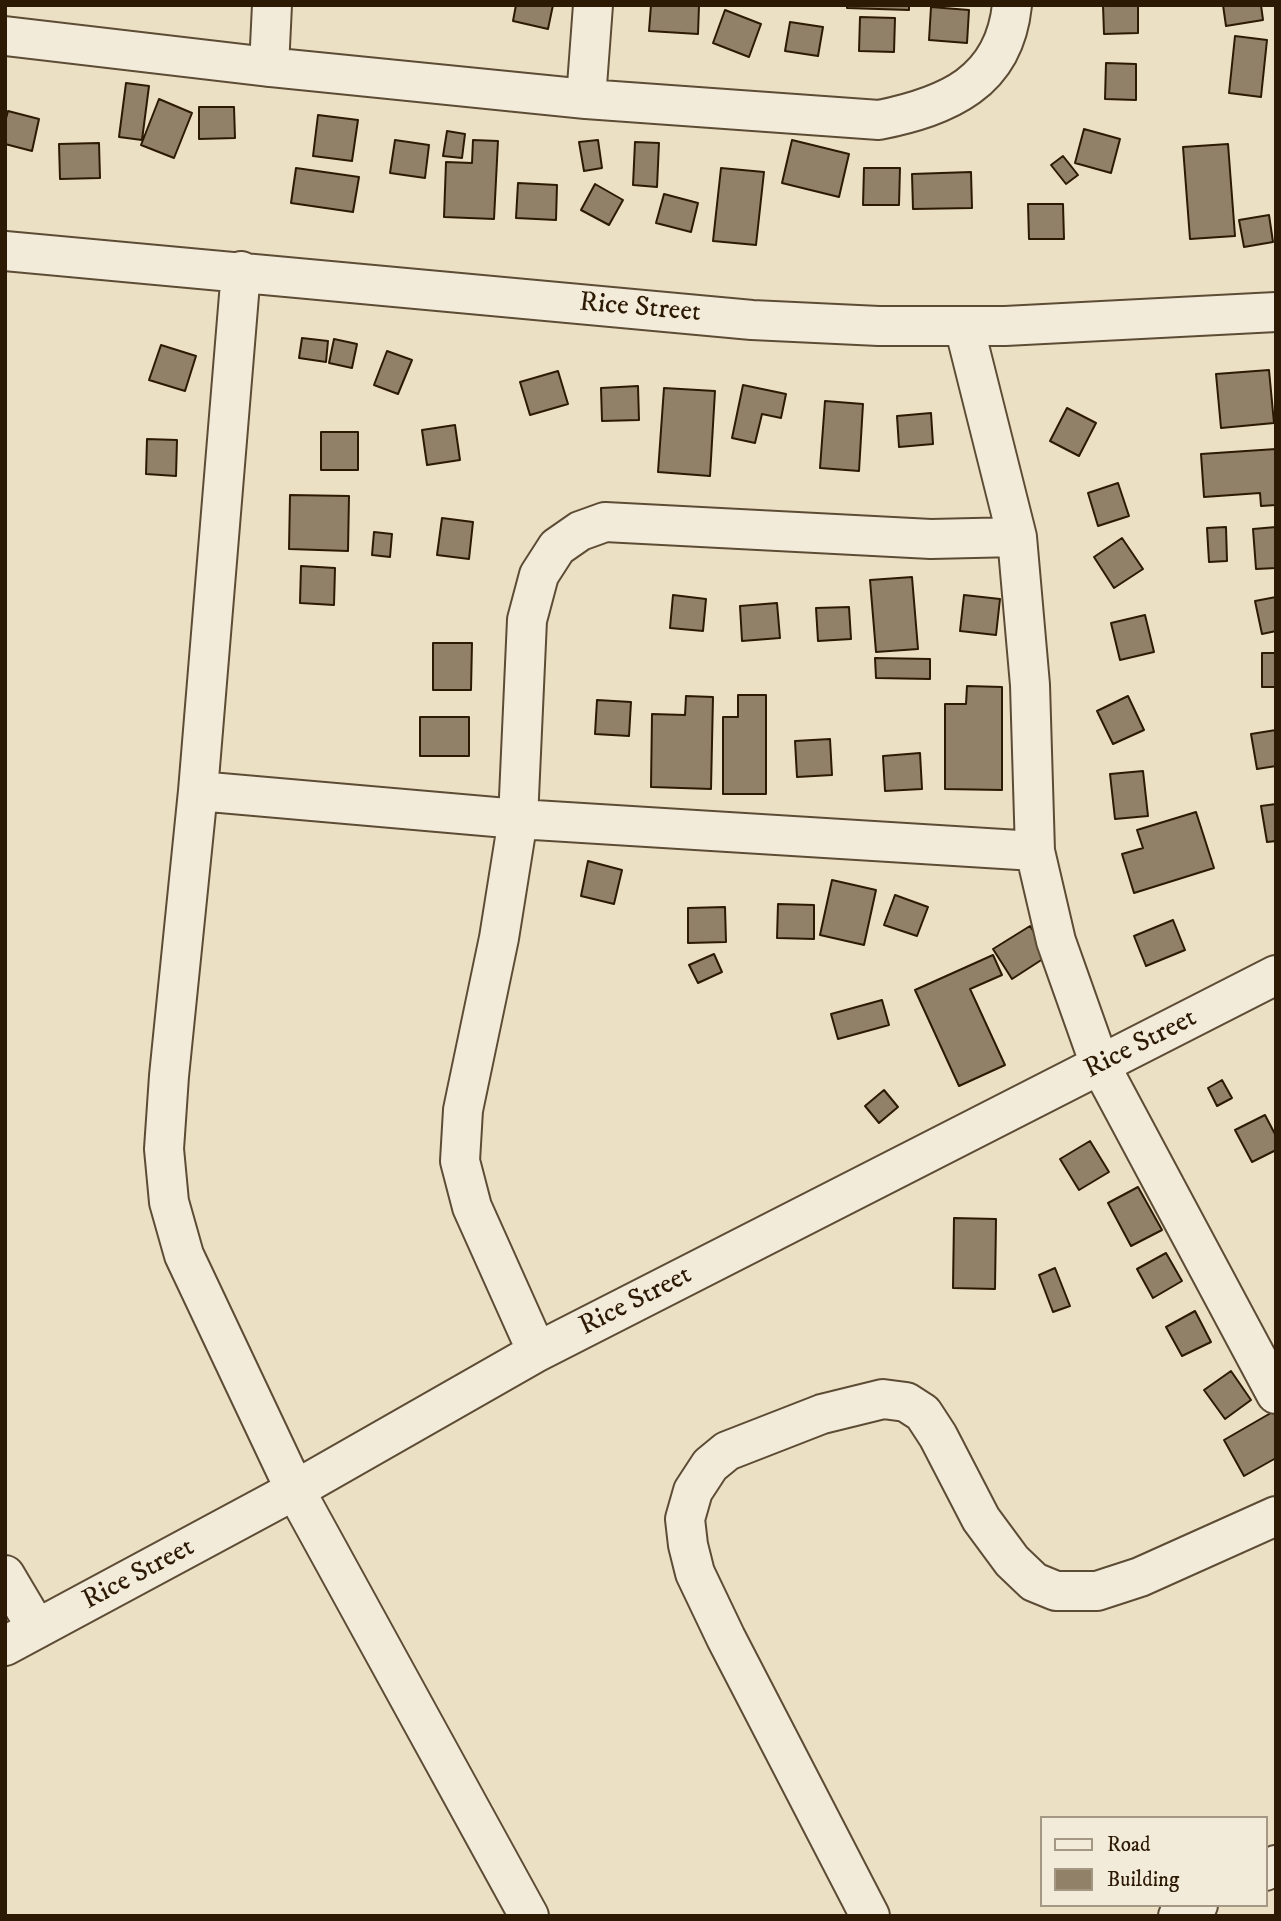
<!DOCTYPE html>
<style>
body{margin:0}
#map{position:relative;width:1281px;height:1921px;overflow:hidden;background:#ece0c4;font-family:"IM FELL DW Pica",serif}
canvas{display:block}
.frame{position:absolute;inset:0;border:7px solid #2d1a05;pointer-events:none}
.legend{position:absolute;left:1040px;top:1816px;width:228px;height:91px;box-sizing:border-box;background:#f3ebd9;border:2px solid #a49784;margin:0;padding:9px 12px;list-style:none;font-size:21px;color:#2d1a05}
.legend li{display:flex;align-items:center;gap:14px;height:35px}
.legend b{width:35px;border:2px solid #a49784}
</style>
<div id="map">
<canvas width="1281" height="1921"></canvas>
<div class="frame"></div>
<ul class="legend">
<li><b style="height:9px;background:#f3ebd9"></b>Road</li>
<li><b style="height:19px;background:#908168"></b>Building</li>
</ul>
</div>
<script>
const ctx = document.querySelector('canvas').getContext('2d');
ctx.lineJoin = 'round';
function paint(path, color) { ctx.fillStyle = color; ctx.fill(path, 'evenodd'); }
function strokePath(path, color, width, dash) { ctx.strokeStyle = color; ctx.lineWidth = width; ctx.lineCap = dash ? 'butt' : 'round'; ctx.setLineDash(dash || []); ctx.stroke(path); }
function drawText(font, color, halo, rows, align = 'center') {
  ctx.font = font + ' "IM FELL DW Pica",serif'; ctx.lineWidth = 5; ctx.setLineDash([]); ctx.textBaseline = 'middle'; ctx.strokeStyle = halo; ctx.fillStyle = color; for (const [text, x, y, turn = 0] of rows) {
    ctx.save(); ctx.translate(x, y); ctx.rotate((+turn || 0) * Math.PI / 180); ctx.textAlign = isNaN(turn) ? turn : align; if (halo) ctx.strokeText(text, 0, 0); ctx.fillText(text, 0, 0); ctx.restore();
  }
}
const building = new Path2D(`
 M516,5H553L548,29L513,21Z
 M651,5H699L698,34L649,31Z
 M847,5H909V10L847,8Z
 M1103,5H1138V33L1104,34Z
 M1223,5H1261L1263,20L1226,26Z
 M931,7L969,10L967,43L929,40Z
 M725,10L761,24L749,57L713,43Z
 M860,17L895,18L894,52L859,51Z
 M790,22L823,27L818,56L785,51Z
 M1235,36L1267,40L1261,97L1229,93Z
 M1106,63L1136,64V100L1105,99Z
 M126,83L149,86L142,140L119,137Z
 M159,99L192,113L174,158L141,145Z
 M199,107H234L235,138L199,139Z
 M8,111L39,119L32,151L5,144V122Z
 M318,115L358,120L352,161L313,156Z
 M1084,129L1120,139L1111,173L1075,163Z
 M447,131L465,134L462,158L443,156Z
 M395,140L429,145L425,178L390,173Z
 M473,140L498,141L494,219L444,217L446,162L472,163Z
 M598,140L602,168L584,171L579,142Z
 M792,140L849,154L839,197L782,183Z
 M635,142L659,143L657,187L633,185Z
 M99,143L100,178L60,179L59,144Z
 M1228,144L1235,236L1190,239L1183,147Z
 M1063,156L1078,175L1066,184L1051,165Z
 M296,168L359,177L353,212L291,203Z
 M721,168L764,172L756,245L713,241Z
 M864,168H900L899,205H863Z
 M971,172L972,208L913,209L912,174Z
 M518,183L557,185L556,220L516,218Z
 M595,184L623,200L609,225L581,210Z
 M664,194L698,203L691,232L656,223Z
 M1028,204H1063L1064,239H1029Z
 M1269,215L1273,242L1244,247L1239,220Z
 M302,338L328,341L326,362L299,358Z
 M334,339L357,344L352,368L329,363Z
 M161,345L196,356L185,391L149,380Z
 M387,351L412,360L398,394L374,385Z
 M1269,370L1274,423L1221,428L1216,374Z
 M558,371L568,404L530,415L520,382Z
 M743,385L786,394L781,418L762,414L755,443L732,438Z
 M638,386L639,420L602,421L601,388Z
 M664,388L715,391L710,476L658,472Z
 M825,401L863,404L859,471L820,468Z
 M1067,408L1096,423L1079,456L1050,441Z
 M931,413L933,444L899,447L897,416Z
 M455,425L460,460L427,465L422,430Z
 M321,432H358V470H321Z
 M147,439L177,440L176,476L146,474Z
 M1276,449V505L1261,506L1260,493L1204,497L1201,454Z
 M1118,483L1129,516L1098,526L1088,493Z
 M290,495L349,496L348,551L289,549Z
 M442,518L473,522L469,559L437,555Z
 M1226,527L1227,561L1209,562L1207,528Z
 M1276,527V568L1256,569L1253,529Z
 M374,532L392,534L390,557L372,555Z
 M1122,538L1143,569L1114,588L1094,557Z
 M301,566L335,568L334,605L300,603Z
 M912,577L918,649L876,652L870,580Z
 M673,595L706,599L703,631L670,628Z
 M964,595L1000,599L996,635L960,631Z
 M1276,597V631L1262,634L1255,601Z
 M777,603L780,638L742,641L740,606Z
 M849,607L851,639L818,641L816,608Z
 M1145,615L1154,652L1120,660L1111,623Z
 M433,643H472L471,690H433Z
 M1262,653H1276V687H1262Z
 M875,658L930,659V679L876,678Z
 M967,686L1002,687V790L945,789V704H966Z
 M738,695H766V794H723V717H738Z
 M686,696L713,697L711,789L651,787L652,714L685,715Z
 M1128,696L1144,730L1113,744L1097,711Z
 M597,700L631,702L629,736L595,734Z
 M420,717H469V756H420Z
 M1276,730V766L1257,769L1251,734Z
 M830,739L832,775L797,777L795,741Z
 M920,753L922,789L885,791L883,756Z
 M1143,771L1148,816L1115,819L1110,774Z
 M1276,804V841L1267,842L1261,806Z
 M1196,812L1214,868L1134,893L1122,854L1143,848L1137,830Z
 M588,861L622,870L614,904L581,896Z
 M832,880L876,890L864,945L820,935Z
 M895,895L928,907L917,936L884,925Z
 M778,904L814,905V939L777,938Z
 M725,907L726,942L688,943V908Z
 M1173,920L1185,950L1146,966L1134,936Z
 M1030,926L1049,955L1012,979L993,949Z
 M714,954L722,972L698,983L689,965Z
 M993,955L1002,975L970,989L1005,1065L959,1086L915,990Z
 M882,1000L889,1025L838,1039L831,1014Z
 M1222,1080L1232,1098L1217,1106L1208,1088Z
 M884,1090L898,1107L879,1123L865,1106Z
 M1265,1115L1276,1136V1150L1252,1162L1235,1130Z
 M1090,1141L1109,1172L1079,1190L1060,1159Z
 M1138,1187L1162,1230L1131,1246L1108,1203Z
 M954,1218L996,1219L995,1289L953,1288Z
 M1166,1253L1182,1281L1153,1298L1137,1269Z
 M1055,1268L1070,1306L1053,1312L1039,1275Z
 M1195,1311L1211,1342L1182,1356L1166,1327Z
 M1231,1371L1251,1400L1225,1419L1204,1390Z
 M1276,1410V1458L1244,1476L1224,1440Z`);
paint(building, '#908168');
strokePath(building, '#2d1a05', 2);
const minor = new Path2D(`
 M5,36L269,67L586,99L879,120C947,106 1004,83 1012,5
 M269,67L272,5
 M586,99L593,5
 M5,251L752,320L879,326H1005L1276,312
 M241,271L198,791L169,1076L164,1149L169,1202L184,1255L295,1490L529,1916
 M964,326L1017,537L1030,685L1035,851L1056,941L1100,1065L1276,1394
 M198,791L518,819L1035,851
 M537,1352L472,1207L460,1161L463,1110L499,938L518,819L527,620L539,575L557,547L580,531L605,522L931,539L1017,537
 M5,1575L37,1629
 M5,1646L295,1490L537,1352L1276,975
 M1265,1871L1276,1865
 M870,1916L726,1638L695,1573L688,1545L685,1519L693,1491L710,1465L727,1451L822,1414L883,1399L906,1402L923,1413L938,1436L981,1519L1012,1561L1034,1582L1056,1591H1097L1140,1577L1276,1516
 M1178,1916L1198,1905`);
strokePath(minor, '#5d4c35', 42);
strokePath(minor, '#f3ebd9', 38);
drawText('28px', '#2d1a05', '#f3ebd9', [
 ["Rice Street",640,309,5],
 ["Rice Street",1141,1045,-27],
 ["Rice Street",636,1302,-27],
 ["Rice Street",139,1575,-28]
]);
</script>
